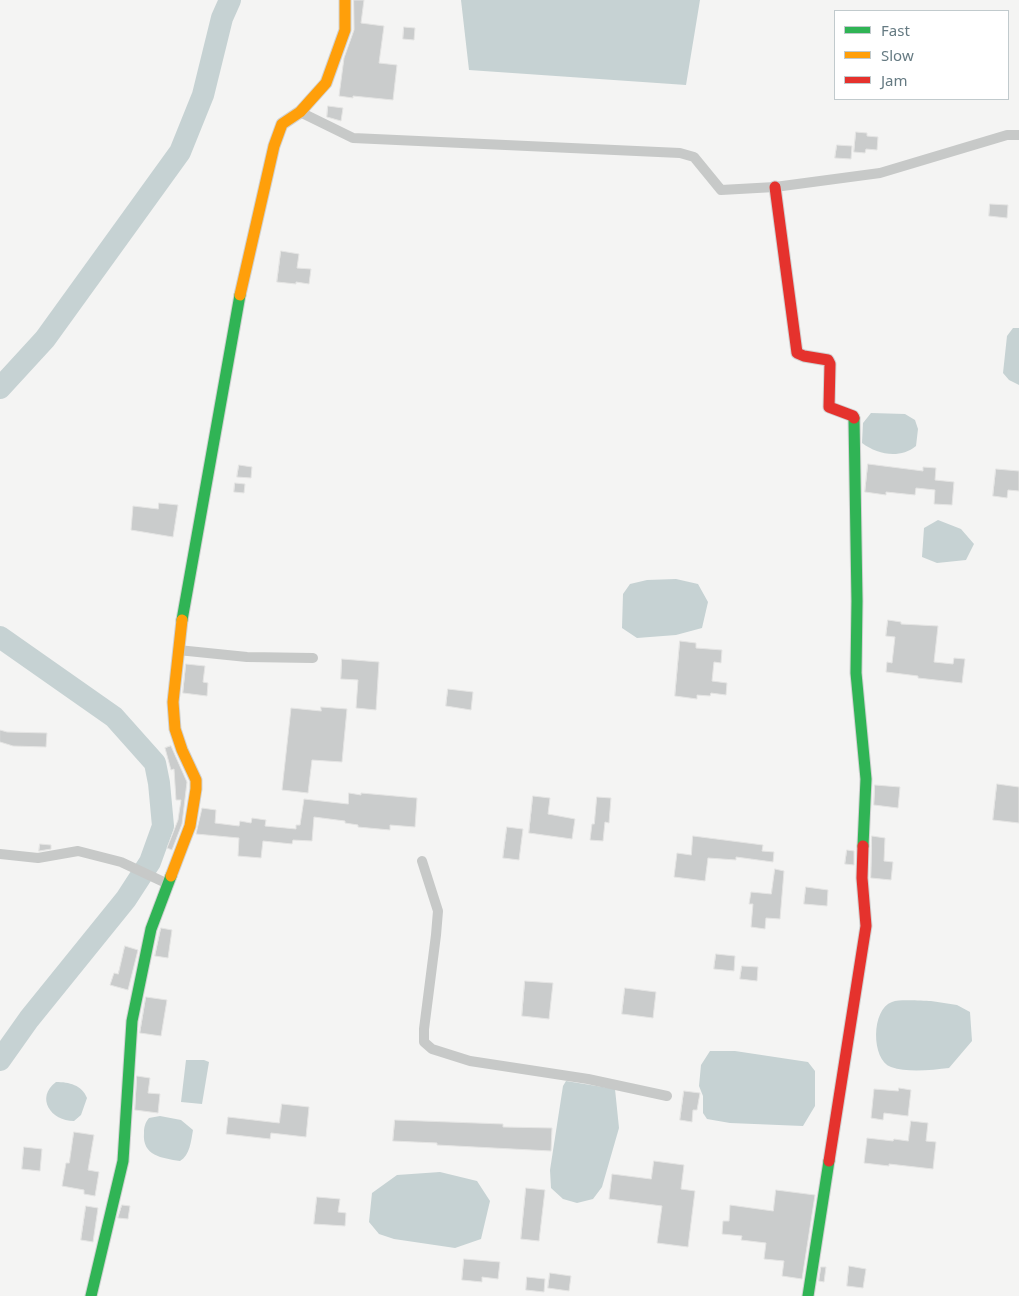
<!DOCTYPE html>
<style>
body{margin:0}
#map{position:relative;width:1019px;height:1296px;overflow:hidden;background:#f4f4f3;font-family:"Noto Sans",sans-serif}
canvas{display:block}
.legend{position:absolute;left:834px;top:10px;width:175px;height:90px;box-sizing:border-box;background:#fff;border:1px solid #c1cacd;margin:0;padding:6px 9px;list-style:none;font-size:15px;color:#657a82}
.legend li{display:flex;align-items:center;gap:10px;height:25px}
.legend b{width:25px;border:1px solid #c1cacd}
</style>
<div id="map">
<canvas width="1019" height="1296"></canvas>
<ul class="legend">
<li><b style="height:6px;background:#30b455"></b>Fast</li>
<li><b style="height:6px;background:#ff9f0a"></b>Slow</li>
<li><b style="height:6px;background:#e5322d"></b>Jam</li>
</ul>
</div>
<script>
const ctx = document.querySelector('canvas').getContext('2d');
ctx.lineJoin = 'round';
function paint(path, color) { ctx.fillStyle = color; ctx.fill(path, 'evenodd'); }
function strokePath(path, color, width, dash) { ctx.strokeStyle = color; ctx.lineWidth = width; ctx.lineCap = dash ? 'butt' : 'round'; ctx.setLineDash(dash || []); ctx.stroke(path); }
paint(new Path2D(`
 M461,0H700L686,85L469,70Z
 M1013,328H1019V385L1009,380L1003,373L1007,336Z
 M871,413L905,414L915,420L918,429L916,446C900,459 878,455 862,443L863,423Z
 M938,520L961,529L974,544L966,560L937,563L922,557L924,528Z
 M676,579L698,584L708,602L702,628L676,635L637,638L622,628L623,594L630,584L647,580Z
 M931,1001L957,1005L970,1012L972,1041L949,1068C932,1070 908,1073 891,1067C871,1060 871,1009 892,1002C900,999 922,1001 931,1001Z
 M710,1051H735L808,1062L815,1071V1106L803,1126L730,1123L707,1119L703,1113V1096L699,1086L701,1065Z
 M186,1060H204L209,1062L202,1104L181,1102Z
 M566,1081L615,1089L619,1128L602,1187L593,1199L577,1203L563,1199L551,1188L550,1170L563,1086Z
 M56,1082C69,1082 82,1085 87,1098L81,1115L74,1121C51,1121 35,1098 56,1082Z
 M160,1116L181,1120L193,1130C191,1141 190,1155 180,1161C162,1158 142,1156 144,1133C144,1127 145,1123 149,1118Z
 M440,1172L477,1181L490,1201L481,1239L455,1248L394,1239L379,1234L369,1222L372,1193L397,1175Z`), '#c6d2d3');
strokePath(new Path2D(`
 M0,388L45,339L180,152L203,95L222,18L230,0
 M0,637L114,717L155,763L159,783L163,826L150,862L126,899L29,1019L0,1060`), '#c6d2d3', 22);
const building = new Path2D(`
 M354,0H364L361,23L384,26L379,63L397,65L393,100L353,96V98L339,96L344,58L354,30Z
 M404,27L415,28L414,40L403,39Z
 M328,106L343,108L341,121L327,117Z
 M856,132L867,133V136L878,137L877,150L866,149L865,153L854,152Z
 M837,145L852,146L851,159L835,158Z
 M990,204L1008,205L1007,218L989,216Z
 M281,251L299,254L297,268L311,269L309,284L296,282V284L277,282Z
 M868,464L923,471V467L936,468L935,480L954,482L952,505L934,504L935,490L916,488L915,495L886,492V495L865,492Z
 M239,465L252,467L251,478L237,477Z
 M996,469L1019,471V491L1008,490L1007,498L993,496Z
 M235,483L245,484L244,493L234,492Z
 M159,503L178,505L173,537L131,530L133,506L158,509Z
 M888,620L901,622V624L938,626L934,662L953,664L954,658L965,659L962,683L918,678V676L886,672L887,662L892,663L895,637L886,636Z
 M680,641L696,643V648L722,650L721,663L714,662L712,681L727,683L726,695L711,693L710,696L697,695V699L675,696Z
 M342,659L379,662L376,710L356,708L358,680L341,679Z
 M186,664L205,666L203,682L208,683L207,696L183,693Z
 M448,689L473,692L471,710L446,706Z
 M321,707L347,709L342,762L312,760L308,793L282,790L291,708L321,711Z
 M0,730L7,732L47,733L46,747L13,746L0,742Z
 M171,746L187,782L182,824L172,850L167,848L178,820L181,800H176L174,769L171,770L165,748Z
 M997,784L1019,787V823L993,820Z
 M875,785L900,787L898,808L874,805Z
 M349,793L361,795V793L417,798L415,827L390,825V830L358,827V825L345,823V821L314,817L312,841L293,840L292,844L263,841L261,858L238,856L239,838L196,834L202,808L216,810L215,823L239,826L240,821L251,823L252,818L266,820L265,826L296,829V825H300L304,799L348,804Z
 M533,796L550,798L548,814L575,819L572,839L529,833Z
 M597,797L611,798L609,823L605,822L603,841L590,840L592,824H594Z
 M507,827L523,829L519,860L503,858Z
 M693,836L763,845L762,851L774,852L773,862L736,857V860L708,858L705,881L674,877L677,853L691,855Z
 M872,836L885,838L884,861L893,862L891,880L871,878Z
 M40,844L51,845V849L39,851Z
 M847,850L854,851V865L845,864Z
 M775,869L784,871L780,919L766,918L765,929L751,927L753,904H749L751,892L771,894Z
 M806,887L828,890L827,906L804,904Z
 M161,928L172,930L168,958L155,956Z
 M125,946L138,950L128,990L110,985L114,973L118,974Z
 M716,954L735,956L734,971L714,969Z
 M742,966L758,967L757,981L740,979Z
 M525,981L553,983L549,1019L522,1016Z
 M625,988L656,992L653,1018L622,1014Z
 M146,997L167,1000L161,1036L140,1033Z
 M137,1076L150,1078L148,1093L160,1094L158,1113L135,1110Z
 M899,1088L911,1090L908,1116L884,1113L883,1120L871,1118L874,1089L898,1091Z
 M684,1091L700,1093L697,1110H693L692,1122L680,1120Z
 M282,1104L309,1107L306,1137L271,1133L270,1139L226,1134L228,1117L279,1123Z
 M395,1120L503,1124V1127L552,1128L551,1151L437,1145V1143L393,1141Z
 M911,1121L928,1123L926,1141L936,1142L933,1169L889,1164V1166L864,1163L867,1138L893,1141L894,1139L908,1141Z
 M74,1132L94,1135L88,1170L99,1172L95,1196L84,1194V1190L62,1186L66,1163H69Z
 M24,1147L42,1149L40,1171L22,1169Z
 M654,1161L684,1165L681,1189L695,1191L688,1247L657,1243L662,1206L609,1199L612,1174L651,1179Z
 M526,1188L545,1190L539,1241L521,1239Z
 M776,1190L815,1195L802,1279L782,1276L784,1261L764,1259L766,1243L741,1240L742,1236L722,1234L723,1221H729L730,1205L773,1211Z
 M317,1197L340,1199L338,1212L346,1213L345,1226L314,1224Z
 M122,1205L130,1206L128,1219L118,1218Z
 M86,1206L98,1208L93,1242L81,1240Z
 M464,1259L500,1262L498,1279L482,1277V1282L462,1280Z
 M849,1266L866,1269L863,1288L847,1286Z
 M821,1267H826L824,1282L819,1281Z
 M550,1273L571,1276L569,1291L548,1288Z
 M527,1277L545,1279L544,1292L526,1290Z`);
paint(building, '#cacccc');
strokePath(building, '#e4e4e3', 1);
const fast = new Path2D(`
 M854,418L857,601L856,673L866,779L863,846
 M182,620L240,295
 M91,1296L123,1161L132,1021L151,929L171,876
 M808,1296L829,1161`);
const slow = new Path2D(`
 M240,295L274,146L282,124L300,112L326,83L345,30V0
 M171,876L190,826L196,789V780L182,750L175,729L173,702L182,620`);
const jam = new Path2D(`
 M775,187L797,353L804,356L828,360L830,364L829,407L853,416L854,418
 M829,1161L866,926L862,878L863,846`);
strokePath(fast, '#d0d1d1', 13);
strokePath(slow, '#d0d1d1', 13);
strokePath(jam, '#d0d1d1', 13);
strokePath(new Path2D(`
 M300,112L353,138L680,153L694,157L721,190L775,187L880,173L1007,135H1019
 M178,650L247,657L313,658
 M0,854L38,858L78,851L121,862L168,884
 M422,861L438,911L436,935L424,1029V1042L432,1049L470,1061L588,1079L667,1096`), '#c7c9c8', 10);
strokePath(fast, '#30b455', 11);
strokePath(slow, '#ff9f0a', 11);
strokePath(jam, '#e5322d', 11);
</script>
